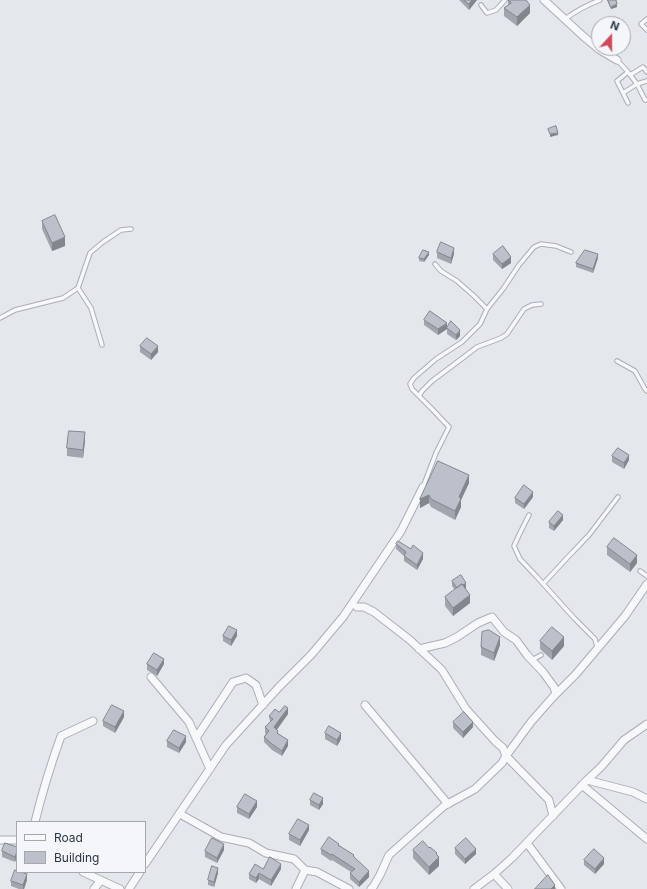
<!DOCTYPE html>
<style>
body{margin:0}
#map{position:relative;width:647px;height:889px;overflow:hidden;background:#e4e7ec;font-family:Inter,sans-serif}
canvas{display:block}
.legend{position:absolute;left:16px;top:821px;width:130px;height:52px;box-sizing:border-box;background:#f4f6f9;border:1px solid #a4a8b1;margin:0;padding:5px 7px;list-style:none;font-size:12px;color:#2b3445}
.legend li{display:flex;align-items:center;gap:8px;height:20px}
.legend b{width:20px;border:1px solid #a4a8b1}
.north{position:absolute;left:591px;top:16px;width:40px;height:40px;box-sizing:border-box;background:#f4f6f9;border:1px solid #a4a8b1;border-radius:50%;rotate:21deg;font-size:11px;font-weight:700;line-height:16px;text-align:center;color:#2b3445}
.north::after{content:'';display:block;margin:auto;width:14px;height:18px;background:#d1495b;clip-path:polygon(50% 0,100% 100%,50% 72%,0 100%)}
</style>
<div id="map">
<canvas width="647" height="889"></canvas>
<ul class="legend">
<li><b style="height:5px;background:#f7f8fa"></b>Road</li>
<li><b style="height:11px;background:#bbc0ca"></b>Building</li>
</ul>
<div class="north">N</div>
</div>
<script>
const ctx = document.querySelector('canvas').getContext('2d');
ctx.lineJoin = 'round';
function strokePath(path, color, width, dash) { ctx.strokeStyle = color; ctx.lineWidth = width; ctx.lineCap = dash ? 'butt' : 'round'; ctx.setLineDash(dash || []); ctx.stroke(path); }
function paint(path, color) { ctx.fillStyle = color; ctx.fill(path, 'evenodd'); }
const lane = new Path2D(`
 M481,5L487,13L496,10L505,0
 M565,19C576,11 587,5 600,0
 M647,19L641,24L647,30
 M617,60L628,72
 M630,75L643,67L647,72
 M647,81L637,84L645,100H647
 M623,93L637,84L628,72L617,81L628,103
 M435,264L441,271L457,281L474,296L487,309
 M78,288L90,253L103,242L121,230L131,229
 M0,318L15,310L63,298L78,288L91,308L102,345
 M617,361L635,371L645,389L647,391
 M419,396L422,391L432,381L464,357L477,347L501,338L507,334L524,309L532,305L541,304
 M423,487L436,453L449,427L432,409L412,389L410,384L414,378L436,359L462,342L480,324L487,309L503,289L519,265L534,247L541,244L556,246L571,252
 M529,515L519,535L514,546L520,559L537,577L574,618L595,639L597,647
 M640,571L647,576
 M543,584L568,557L589,535L618,497
 M532,660L541,655`);
const street = new Path2D(`
 M544,0L583,36L600,50L617,60
 M357,607H364L374,612L410,640L442,670L466,709L495,741L503,748L506,756L549,800L553,816
 M419,649L445,643L457,637L478,623L492,617L504,632L516,640L527,655L543,672L554,687L556,694
 M151,677L189,722L210,769
 M365,705L448,804
 M196,738L233,682L246,678L256,685L263,705
 M587,780L633,792L647,799
 M582,785L647,839
 M180,814L221,837L249,843L266,853L294,859L305,870L317,872L349,889
 M35,822C42,793 51,764 61,736L93,721
 M0,840H17
 M527,843L561,889
 M145,864L226,745L279,687L311,655L343,617L401,531L423,487
 M83,872L120,889
 M494,874L508,889
 M94,889L101,880
 M129,889L140,872
 M296,889L305,870
 M371,889L373,887L380,875L389,855L444,806L475,789L502,763L506,756L531,722L553,697L576,674L625,616L647,584
 M474,889L494,874L512,858L587,780L601,767L624,740L647,724`);
strokePath(lane, '#a9aeb7', 5.5);
strokePath(street, '#a9aeb7', 9);
strokePath(lane, '#f7f8fa', 3.5);
strokePath(street, '#f7f8fa', 7);
paint(new Path2D(`
 M459,0H477L469,10Z
 M508,0L530,13L517,26L504,16V8L508,5Z
 M607,0H616L617,7L611,9Z
 M42,221L65,246L52,251L42,229Z
 M437,252L454,254L451,264L437,258Z
 M493,254L511,263L502,269L493,260Z
 M429,255L424,262L419,261V258Z
 M598,258L593,273L576,267V263Z
 M424,320L447,328L460,336L456,340L447,334V329L438,335L424,325Z
 M140,346L158,352L151,360L140,352Z
 M85,441L83,458L67,456V448Z
 M612,456L629,460L624,469L612,462Z
 M438,461L469,483L461,500V507L455,520L431,507L429,503L420,508Z
 M533,497L524,509L515,503V498Z
 M563,520L554,531L549,528V522Z
 M396,544L423,559L417,570L404,561V556L396,549Z
 M607,547L637,563L630,572L607,555Z
 M452,581L466,589L470,603L453,616L445,606V597L455,590L452,586Z
 M223,636H237L231,646L223,641Z
 M540,641L564,646L552,660L540,649Z
 M500,645L494,661L481,655V647Z
 M147,664H164L157,676L147,670Z
 M279,712L288,714L277,730L278,734L288,746L282,756L272,750L264,742V737L266,734L265,733V727L270,722L269,716Z
 M124,717L115,733L103,726V721Z
 M453,722L473,727L463,738L453,728Z
 M325,733L341,739L337,746L325,739Z
 M167,741L186,742L179,753L167,747Z
 M310,800L323,804L319,810L310,805Z
 M237,807H257L249,819L237,813Z
 M309,830L300,846L289,840V834Z
 M339,845L354,857L369,877L359,887L350,879V873L351,872L332,860L331,861L321,854V849Z
 M17,847L15,862L2,857V851Z
 M455,848L476,854L465,864L455,854Z
 M224,850L217,863L205,857V851Z
 M413,850L437,855L439,866L429,875L413,858Z
 M584,860L604,864L595,874L584,865Z
 M263,869H281L271,886L259,879L256,883L249,879V874Z
 M218,873L214,887L208,885V880Z
 M27,880L24,889H19L11,886V881Z`), '#a1a5ae');
paint(new Path2D(`
 M472,0H477L469,10V4Z
 M617,4V7L611,9V7Z
 M530,5V13L517,26V17Z
 M558,133V135L550,137V134Z
 M65,237V246L52,251V243Z
 M454,248V254L451,264V258Z
 M429,252V255L424,262V259Z
 M598,254V258L593,273V269Z
 M511,257V263L502,269V264Z
 M447,323V329L438,335V329Z
 M460,330V336L456,340V335Z
 M158,346V352L151,360V354Z
 M85,432V441L83,458V450Z
 M629,455V460L624,469V463Z
 M469,475V483L461,500V507L455,520V511L459,497Z
 M533,492V497L524,509V504Z
 M429,495V503L420,508V499Z
 M563,515V520L554,531V526Z
 M423,553V559L417,570V565Z
 M637,555V563L630,572V564Z
 M466,583V589L457,588Z
 M470,595V603L453,616V608Z
 M237,630V636L231,646V640Z
 M500,637V645L494,661V653Z
 M564,637V646L552,660V651Z
 M164,659V664L157,676V670Z
 M288,708V714L274,733V727Z
 M124,711V717L115,733V727Z
 M473,722V727L463,738V732Z
 M341,733V739L337,746V740Z
 M186,736V742L179,753V748Z
 M288,740V746L282,756V751Z
 M323,798V804L319,810V805Z
 M257,801V807L249,819V814Z
 M309,825V830L300,846V840Z
 M224,844V850L217,863V858Z
 M476,849V854L465,864V859Z
 M17,851V857L15,862V857Z
 M437,853V860L439,857V866L429,875V867Z
 M604,858V864L595,874V869Z
 M281,864V869L271,886V880Z
 M218,868V873L214,887V882Z
 M369,871V877L359,887V882Z
 M259,873V879L256,883V878Z
 M27,874V880L24,889H23V885Z
 M555,885V889H551Z`), '#83868d');
const building = new Path2D(`
 M464,0H472L469,4Z
 M508,0H526L530,5L517,17L504,8L511,3Z
 M608,0H616L617,4L611,7Z
 M556,126L558,133L550,134L548,129Z
 M55,215L65,237L52,243L42,221Z
 M441,242L454,248L451,258L437,252Z
 M503,246L511,257L502,264L493,254Z
 M423,250L429,252L424,259L419,258Z
 M585,250L598,254L593,269L576,263Z
 M430,311L447,323L438,329L424,320Z
 M451,321L460,330L456,335L447,328Z
 M147,338L158,346L151,354L140,346Z
 M69,431L85,432L83,450L67,448Z
 M618,448L629,455L624,463L612,456Z
 M438,461L469,475L459,497L461,499L455,511L431,499L429,495L420,499Z
 M524,485L533,492L524,504L515,498Z
 M558,511L563,515L554,526L549,522Z
 M614,538L637,555L630,564L607,547Z
 M398,541L411,549L413,545L423,553L417,565L404,556L406,552L396,544Z
 M461,575L466,583L463,585L462,584L457,588L452,581Z
 M462,584L470,595L453,608L445,597Z
 M229,626L237,630L231,640L223,636Z
 M552,627L564,637L552,651L540,641Z
 M489,630L500,637L494,653L481,647L482,632Z
 M154,653L164,659L157,670L147,664Z
 M112,705L124,711L115,727L103,721Z
 M285,706L288,708L274,727L278,731L277,733L288,740L282,751L272,744L264,737L269,731L265,727L273,719L269,716L275,709L279,712Z
 M464,712L473,722L463,732L453,722Z
 M329,726L341,733L337,740L325,733Z
 M174,730L186,736L179,748L167,741Z
 M314,793L323,798L319,805L310,800Z
 M245,794L257,801L249,814L237,807Z
 M298,819L309,825L300,840L289,834Z
 M329,837L339,844L338,845L354,855L353,856L369,871L359,882L350,873L355,869L332,854L331,855L321,849Z
 M212,838L224,844L217,858L205,851Z
 M466,838L476,849L465,859L455,848Z
 M423,841L429,848L430,847L437,853L436,854L439,857L429,867L413,850Z
 M5,843L17,847V851L15,857L2,851Z
 M594,849L604,858L595,869L584,860Z
 M270,857L281,864L271,880L259,873L256,878L249,874L255,864L263,869Z
 M212,866L218,868L214,882L208,880Z
 M15,870L17,871V872H21L27,874L23,885L11,881Z
 M548,875L555,885L551,889H535Z`);
paint(building, '#bbc0ca');
strokePath(building, '#83868d', 1);
</script>
